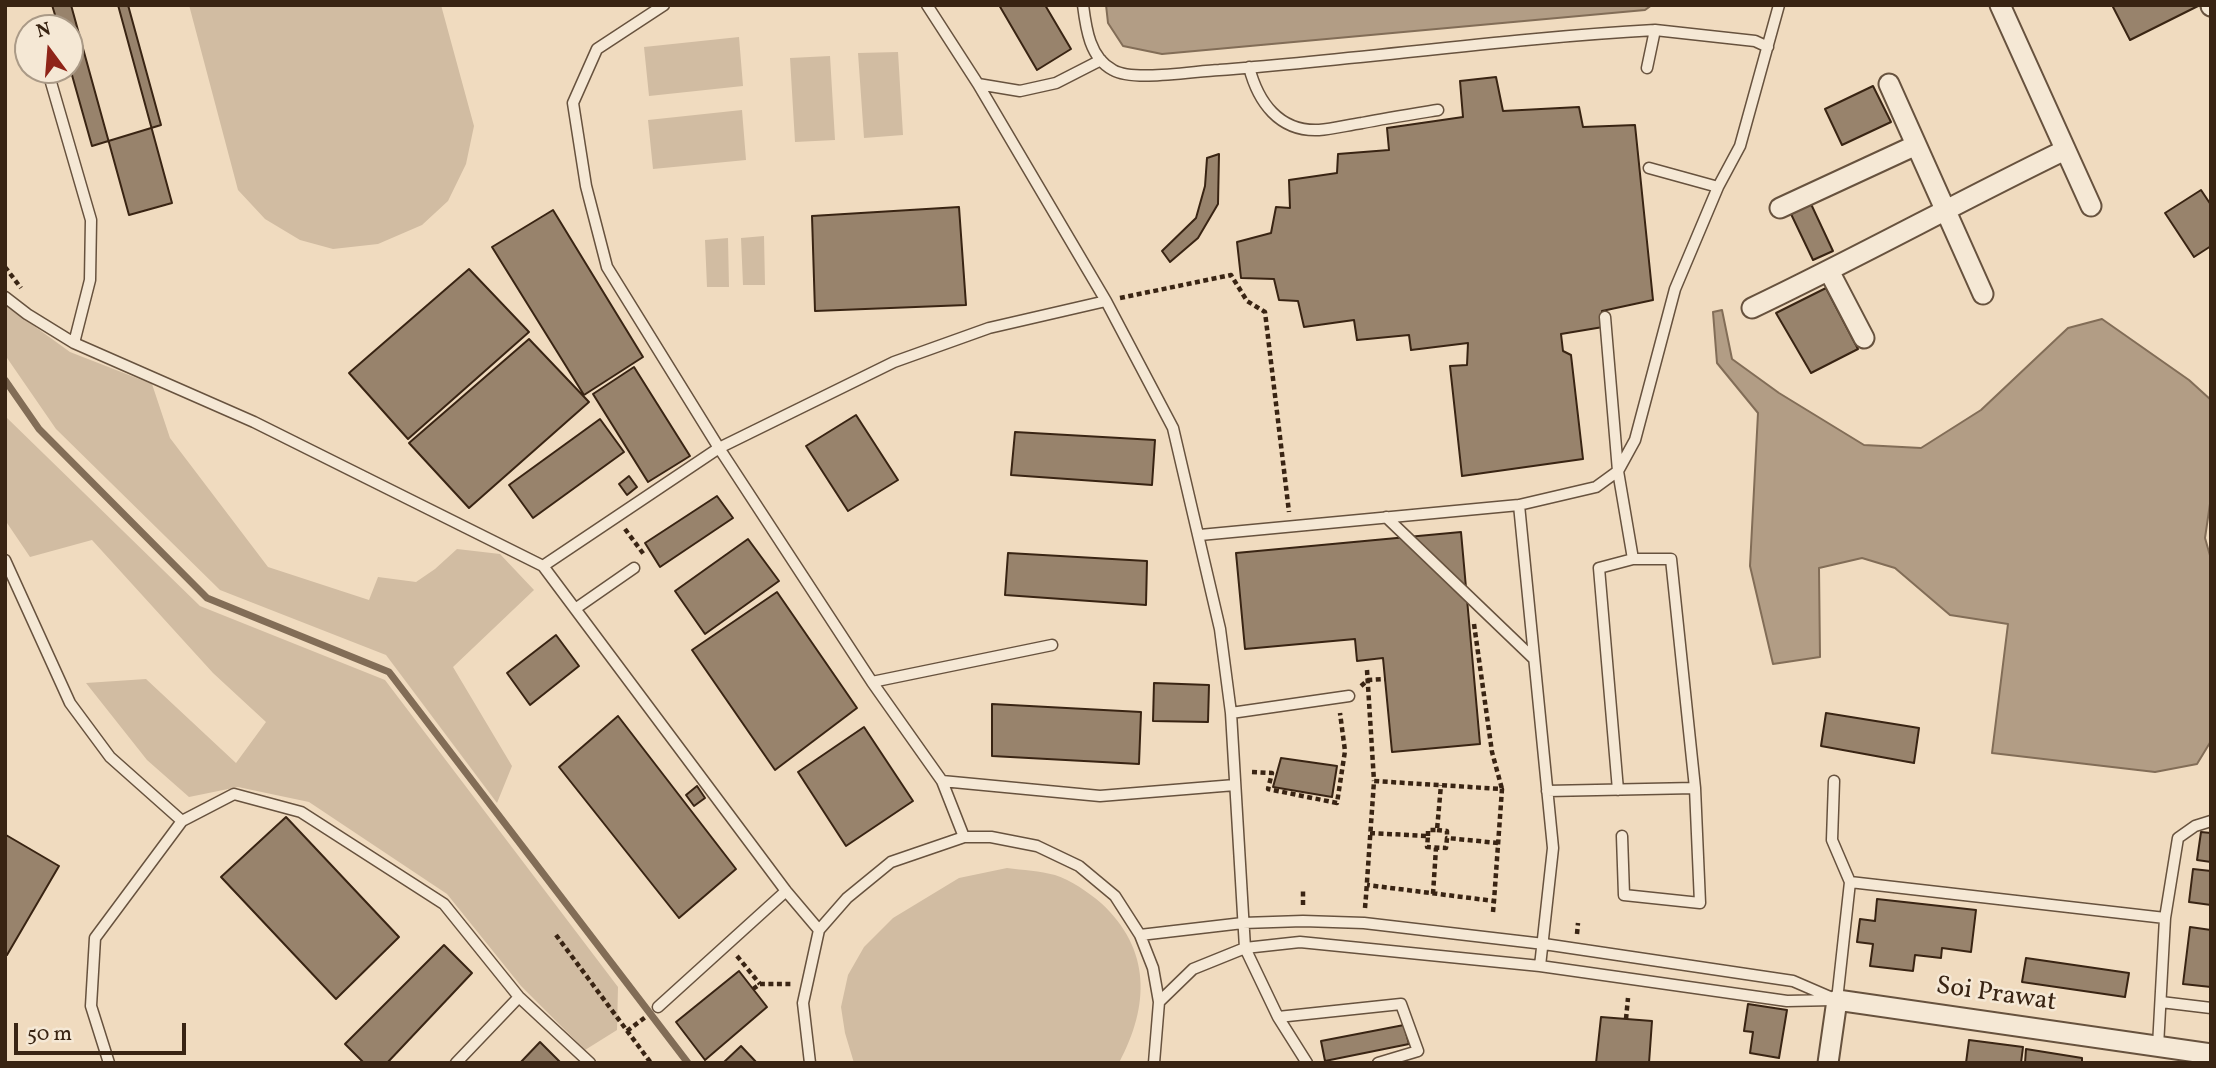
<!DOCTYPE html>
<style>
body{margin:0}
#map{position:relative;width:2216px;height:1068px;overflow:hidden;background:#f0dbbf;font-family:Vollkorn,serif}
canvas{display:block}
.frame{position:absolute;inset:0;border:7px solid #392413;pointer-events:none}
.north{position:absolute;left:14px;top:14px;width:70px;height:70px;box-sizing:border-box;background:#f5e8d5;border:2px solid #aa9a87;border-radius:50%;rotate:344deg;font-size:19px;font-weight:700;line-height:28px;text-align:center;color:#392413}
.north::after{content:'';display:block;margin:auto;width:24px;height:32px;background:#8f2418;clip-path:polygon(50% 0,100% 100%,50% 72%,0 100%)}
.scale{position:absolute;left:14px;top:1023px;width:172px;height:32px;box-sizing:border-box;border:4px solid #392413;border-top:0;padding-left:9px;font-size:21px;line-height:24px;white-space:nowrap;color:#392413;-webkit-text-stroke:5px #f5e8d5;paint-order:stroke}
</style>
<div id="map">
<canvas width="2216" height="1068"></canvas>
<div class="frame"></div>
<div class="north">N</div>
<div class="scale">50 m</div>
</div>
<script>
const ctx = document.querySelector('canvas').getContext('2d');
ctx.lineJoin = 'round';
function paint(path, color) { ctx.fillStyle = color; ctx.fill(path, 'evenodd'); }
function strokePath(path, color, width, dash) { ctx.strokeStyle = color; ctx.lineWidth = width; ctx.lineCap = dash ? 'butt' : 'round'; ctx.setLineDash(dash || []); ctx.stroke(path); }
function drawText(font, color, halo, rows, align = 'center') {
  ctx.font = font + ' Vollkorn,serif'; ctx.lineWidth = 5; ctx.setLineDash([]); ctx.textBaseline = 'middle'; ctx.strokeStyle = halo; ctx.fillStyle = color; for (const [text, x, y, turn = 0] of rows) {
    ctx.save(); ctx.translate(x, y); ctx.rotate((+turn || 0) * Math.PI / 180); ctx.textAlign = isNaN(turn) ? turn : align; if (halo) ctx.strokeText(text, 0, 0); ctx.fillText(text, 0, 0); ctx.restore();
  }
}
paint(new Path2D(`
 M189,5H441L474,126L466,164L448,201L422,225L378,244L333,249L300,240L265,219L238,190Z
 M739,37L743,86L649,96L644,47Z
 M898,52L903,135L864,138L858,53Z
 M830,56L835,140L795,142L790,58Z
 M742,110L746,160L653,169L648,120Z
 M764,236L765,285H743L741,238Z
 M728,238L729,287H707L705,240Z
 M5,305L70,352L152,384L170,438L268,567L369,600L378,577L416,582L435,569L457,549L500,554L534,590L453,667L512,766L497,803L386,655L220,590L56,429L5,355Z
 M5,416L200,606L385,680L618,987L617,1030L585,1050L521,986L447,894L309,802L238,787L189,797L147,760L86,683L146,679L236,763L266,722L213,673L92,540L30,557L5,520Z
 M1007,868C1023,870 1040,871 1055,875C1071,880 1088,892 1101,903C1151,949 1150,1005 1119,1063H854L845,1033L841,1007L848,975L864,947L893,918L959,878Z`), '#d1bca2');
const water = new Path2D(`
 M1106,5H1652L1645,10L1162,54L1123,46L1108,23Z
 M1722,310L1732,359L1779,393L1864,445L1921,448L1981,410L2068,328L2102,319L2189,380L2211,400V497L2205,538L2211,559V741L2197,764L2155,772L1992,753L2008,624L1950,615L1895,568L1862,558L1819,568L1820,657L1773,664L1750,566L1758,413L1717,363L1713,312Z`);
paint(water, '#b29d85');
strokePath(water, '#826d57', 2);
strokePath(new Path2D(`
 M5,380L39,429L207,598L389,672L688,1063`), '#826d57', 7);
const building = new Path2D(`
 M52,5H128L161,125L92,146L70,68V28H59Z
 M71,5H118L172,203L129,215Z
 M999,5H1045L1071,49L1037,70Z
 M2112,5H2200L2130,40Z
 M1496,77L1503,111L1579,107L1583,127L1635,125L1653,300L1602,311L1603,327L1561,334L1563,351L1571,355L1583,459L1462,476L1450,366L1467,365L1468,343L1411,350L1409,335L1357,340L1354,320L1304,327L1298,301L1279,300L1274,279L1241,278L1237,242L1271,233L1276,207L1290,208L1289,180L1337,173L1338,154L1389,150L1387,128L1463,117L1460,81Z
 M1873,86L1891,122L1842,145L1825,109Z
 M1219,154L1218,204L1198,238L1170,262L1162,251L1196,218L1205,186L1207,158Z
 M2201,190L2211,205V246L2194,257L2165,213Z
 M1811,204L1833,251L1813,260L1791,214Z
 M959,207L966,305L815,311L812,216Z
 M553,210L643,357L584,395L492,247Z
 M469,269L529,332L408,439L349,373Z
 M1826,288L1858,349L1811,373L1776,313Z
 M529,339L589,402L469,508L409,443Z
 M634,367L690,456L648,482L593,394Z
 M856,415L898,480L848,511L806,446Z
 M600,419L624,452L533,518L509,485Z
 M1015,432L1155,440L1152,485L1011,475Z
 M629,476L637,487L627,495L619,484Z
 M717,496L733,518L660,567L645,543Z
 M1461,532L1480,744L1392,752L1383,658L1357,661L1355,639L1245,649L1236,553Z
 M748,539L779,581L705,634L675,591Z
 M1008,553L1147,561L1146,605L1005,595Z
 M777,592L857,708L775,770L692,650Z
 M556,635L579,666L530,705L507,673Z
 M1154,683L1209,685L1208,722L1153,721Z
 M992,704L1141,712L1139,764L992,756Z
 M1826,713L1919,728L1914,763L1821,746Z
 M618,716L736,869L679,918L559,767Z
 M864,727L913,801L846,846L798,772Z
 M1281,758L1337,766L1332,797L1273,787Z
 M697,786L705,798L694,806L686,795Z
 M286,817L399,937L336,999L221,877Z
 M2201,832L2211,833V862L2197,860Z
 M6,835L59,866L7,955L5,954Z
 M2193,869L2211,871V905L2189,902Z
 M1877,899L1976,910L1971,952L1942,948L1941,958L1915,955L1913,971L1870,966L1873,944L1857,942L1860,919L1875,921Z
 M2190,927L2211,930V987L2183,984Z
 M444,945L472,973L387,1063H364L345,1044Z
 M2026,958L2129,973L2125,997L2022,982Z
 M739,971L767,1007L705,1060L676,1022Z
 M1748,1004L1787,1010L1779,1058L1750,1053L1753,1032L1744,1031Z
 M1601,1017L1652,1021L1649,1063H1596Z
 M1404,1025L1409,1044L1325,1061L1321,1041Z
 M1969,1040L2023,1047L2021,1063H1966Z
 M540,1042L561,1063H520Z
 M741,1046L757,1063H723Z
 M2026,1049L2082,1058V1063H2025Z`);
paint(building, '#98836c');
strokePath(building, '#392413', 2);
const lane = new Path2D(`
 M664,5L597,49L573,103L586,186L607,267L719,448L872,682L942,781L964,837
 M927,5L978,84L1106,301L1173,428L1220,629L1231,713L1245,948L1278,1017L1307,1063
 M1083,5C1086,29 1090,58 1113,70C1133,82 1194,71 1219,70C1364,59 1509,38 1655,30
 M1249,67C1258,102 1279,132 1319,130C1333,129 1348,125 1362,123C1387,118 1413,114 1438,110
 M1647,68L1655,30L1755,41L1768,47
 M48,72L91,220L90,280L74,343
 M978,84L1020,91L1056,83L1101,60
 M1649,168L1718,187
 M5,297L27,314L74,343L254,422L543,566L786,891L819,930
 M1605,317L1618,471L1633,559H1671L1695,788L1700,903L1624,895L1622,836
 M1519,505L1553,848L1540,966
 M1386,517L1534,659
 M1200,535L1519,505L1596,487L1618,471L1635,440L1675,289L1718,187L1740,146L1779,5
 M5,560L70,703L110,757L182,821
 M543,566L719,448L894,362L989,328L1106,301
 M575,609L634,568
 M872,682L1052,645
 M1231,713L1349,696
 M942,781L1100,796L1235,785
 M1834,781L1832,840L1850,882L1837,1000
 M1618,790L1599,568L1633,559
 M1547,791L1695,788
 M1850,882L2165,918
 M1140,935L1243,923L1303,921L1364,923L1544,944L1793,981L1837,1000
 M1159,1002L1193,969L1245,948L1300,942L1540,966L1787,1001L1833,1000
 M2161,1002L2211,1008
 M658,1007L786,891
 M1278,1017L1401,1004L1418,1051L1378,1063
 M2158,1046L2165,918L2178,838L2195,826L2211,821
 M109,1063L91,1006L95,938L182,821L234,794L301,812L444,904L519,997L590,1063
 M456,1063L519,997
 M810,1063L803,1003L819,930L847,898L891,862L964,837H991L1037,846L1079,866L1115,896L1140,935L1153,968L1159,1002L1154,1063`);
const street = new Path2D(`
 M2000,5L2091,206
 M2211,5V6
 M1889,84L1983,294
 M1780,208L1914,146
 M1829,271L1864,338
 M1752,308C1857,258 1960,201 2065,150
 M1828,1063L1837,1000L2211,1054`);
strokePath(lane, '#67523e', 13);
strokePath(street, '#67523e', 23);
strokePath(new Path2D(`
 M5,267L21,288
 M1120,298L1231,275L1247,301L1265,312L1289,512
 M625,529L645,556
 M1474,624L1492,752L1502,789
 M1367,670L1374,781
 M1361,686L1368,680L1385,679
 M1252,772L1272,773L1268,789L1337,803L1345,751L1340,713
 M1437,830L1447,831V838
 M1370,833L1428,836L1427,847L1446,848L1447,838L1498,843
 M1428,836V830H1437L1441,785
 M1433,894L1436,848
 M1303,905V888
 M1365,908L1366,896L1374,781L1502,789L1494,901L1367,885
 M1493,912L1494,901
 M1577,934L1578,923
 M556,935L651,1063
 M737,956L760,984
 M753,989L760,984H793
 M1626,1019L1628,998
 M627,1031L647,1016`), '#392413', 4.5, [5, 3.5]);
strokePath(lane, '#f5e8d5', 10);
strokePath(street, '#f5e8d5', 19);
drawText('26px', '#392413', '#f5e8d5', [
 ["Soi Prawat",1996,996,8]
]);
</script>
